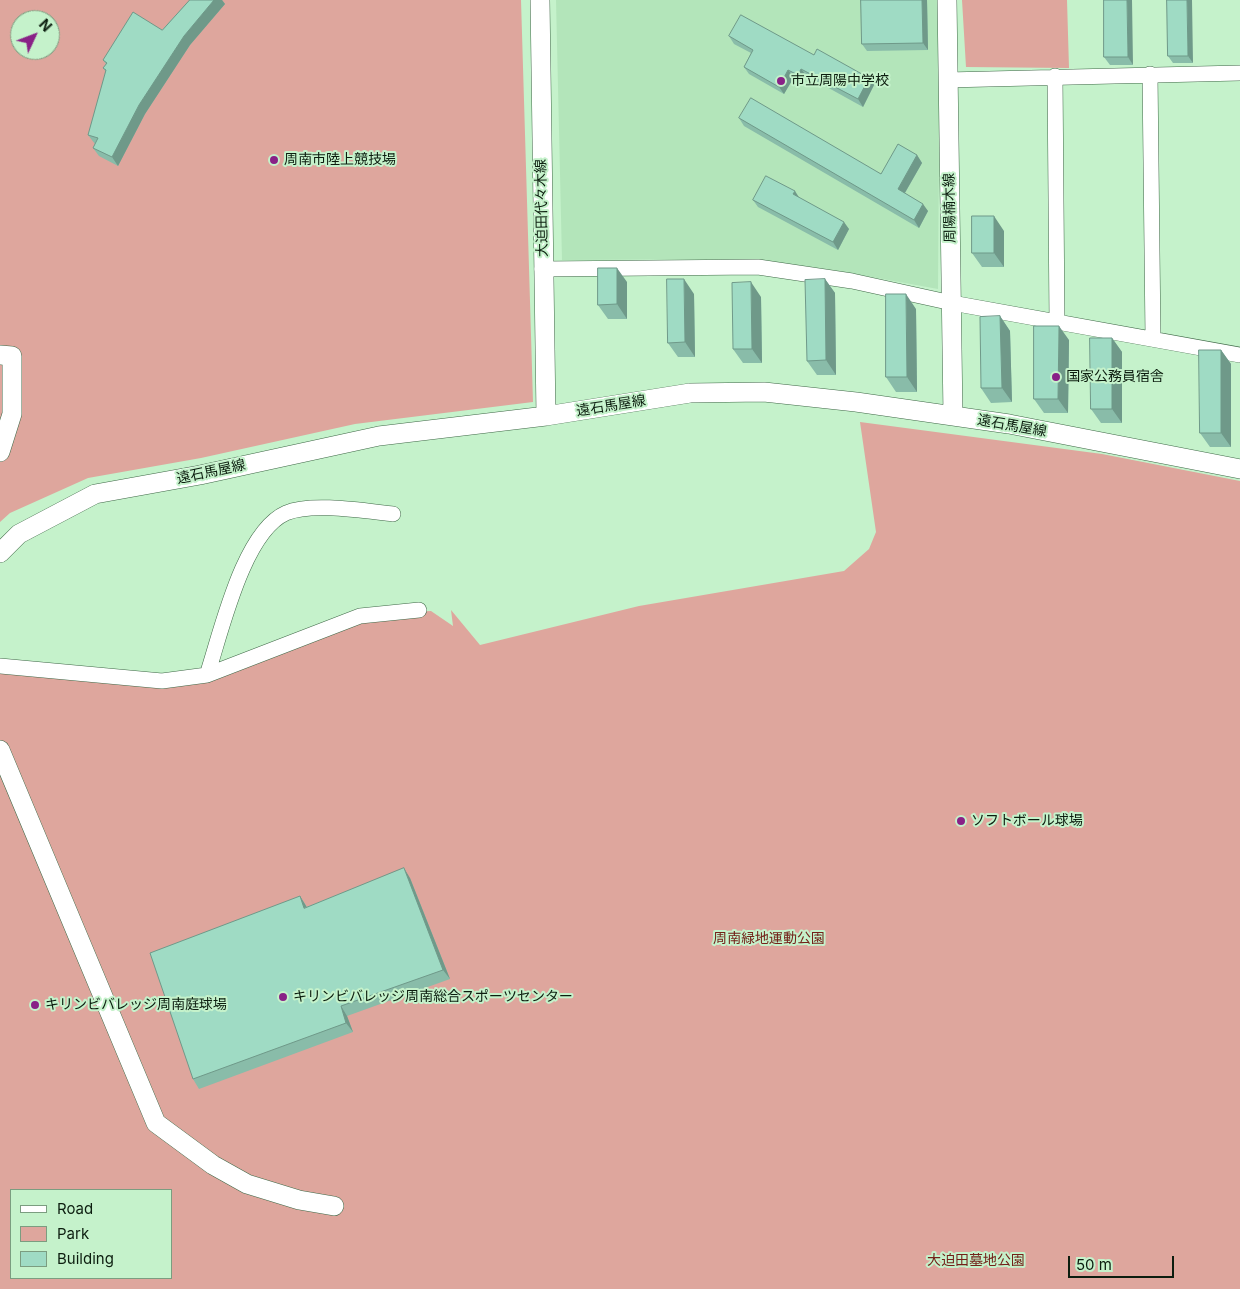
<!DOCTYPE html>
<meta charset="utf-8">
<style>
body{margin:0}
#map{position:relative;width:1240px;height:1289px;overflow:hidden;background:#c5f2cb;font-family:Inter,sans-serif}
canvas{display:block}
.legend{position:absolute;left:10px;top:1189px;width:162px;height:90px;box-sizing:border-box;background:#c5f2cb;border:1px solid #7b9d80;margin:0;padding:6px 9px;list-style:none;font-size:15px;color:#0c1d0f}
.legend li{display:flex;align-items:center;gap:10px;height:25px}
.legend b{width:25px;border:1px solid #7b9d80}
.north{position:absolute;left:10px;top:10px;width:50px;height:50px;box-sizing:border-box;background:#c5f2cb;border:1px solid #7b9d80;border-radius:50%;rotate:47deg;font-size:14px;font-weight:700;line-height:20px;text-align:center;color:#0c1d0f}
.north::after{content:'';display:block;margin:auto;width:18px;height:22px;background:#892187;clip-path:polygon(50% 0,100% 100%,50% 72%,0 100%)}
.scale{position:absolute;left:1068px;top:1256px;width:106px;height:22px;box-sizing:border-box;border:2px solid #0c1d0f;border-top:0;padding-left:6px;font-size:15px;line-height:18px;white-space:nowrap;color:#0c1d0f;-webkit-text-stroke:4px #c5f2cb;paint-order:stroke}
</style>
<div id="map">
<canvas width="1240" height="1289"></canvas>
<ul class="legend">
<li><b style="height:6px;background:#fff"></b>Road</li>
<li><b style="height:14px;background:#dea69d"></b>Park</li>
<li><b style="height:14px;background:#9fdbc4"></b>Building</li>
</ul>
<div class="north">N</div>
<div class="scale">50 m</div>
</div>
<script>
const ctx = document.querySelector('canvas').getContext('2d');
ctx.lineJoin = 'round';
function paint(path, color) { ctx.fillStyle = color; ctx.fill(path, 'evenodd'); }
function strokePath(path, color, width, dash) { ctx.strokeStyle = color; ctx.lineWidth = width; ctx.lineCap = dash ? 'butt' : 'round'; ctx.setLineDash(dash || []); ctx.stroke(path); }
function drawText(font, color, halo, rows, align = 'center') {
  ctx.font = font + ' Inter,"Noto Sans JP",sans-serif'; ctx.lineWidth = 4; ctx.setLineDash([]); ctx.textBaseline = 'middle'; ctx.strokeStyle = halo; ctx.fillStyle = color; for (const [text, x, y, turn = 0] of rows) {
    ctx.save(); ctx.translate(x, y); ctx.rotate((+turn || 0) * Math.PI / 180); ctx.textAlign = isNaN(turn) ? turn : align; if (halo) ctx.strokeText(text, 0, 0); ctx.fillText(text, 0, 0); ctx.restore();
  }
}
paint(new Path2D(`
 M556,0H940L938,289L833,270L749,259L562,260Z`), '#b3e5ba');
paint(new Path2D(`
 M0,0H521L533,402L355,424L201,458L88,478L10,513L0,522ZM20,20H50V50H20Z
 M962,0H1067L1069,68L966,67Z
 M860,422L1102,454L1240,481V1289H0V666L198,677L362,614L431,611L453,626L451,610L480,645L639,606L844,571L869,549L876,532ZM11,1190H171V1278H11Z`), '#dea69d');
const minor = new Path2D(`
 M1150,74L1153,338
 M1055,76L1057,323
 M947,80L1240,73
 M542,269L758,267L852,281L952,303L1240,355
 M0,666L162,681L207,675L360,616L419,610
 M207,675C221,633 243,532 286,513C311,502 365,511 393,514`);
const tertiary = new Path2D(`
 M540,0L546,416
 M947,0L953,416
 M0,355L12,356V414L0,452
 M0,553L19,534L95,494L200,475L379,436L546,416L690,393L764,392L856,402L1009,424L1240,469
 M0,750L156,1123L213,1165L247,1184L299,1200L334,1206`);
strokePath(minor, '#3f6847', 16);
strokePath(tertiary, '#3f6847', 20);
strokePath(minor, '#fff', 15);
strokePath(tertiary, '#fff', 19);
paint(new Path2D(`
 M190,0H222L225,4L190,45L145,114L118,166L99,156L93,148L95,144L88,135L106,72L103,68L106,64L103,60L162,30Z
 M861,0H927L928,50L867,51L862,44Z
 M1104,0L1133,65H1110L1104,57Z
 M1167,0L1193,63H1173L1168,56Z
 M729,36L814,55L869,78L874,85L863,107L807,76L803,82L794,77L784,94L749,74L744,67L751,53L734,44Z
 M739,118L881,174L917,155L922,163L905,193L928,211L919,228L744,126Z
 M799,198L849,229L838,250L758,207L753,200Z
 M1004,231V267H982L972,253Z
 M825,279L835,293L836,375H817L807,361Z
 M627,282V319H608L598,305Z
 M694,294L695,357H678L668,343Z
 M761,297L762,363H743L733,349Z
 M916,309L917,392H896L886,377Z
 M1000,316L1010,331L1012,402L991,403L981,388Z
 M1112,338L1122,352V423H1101L1091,409Z
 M1069,340L1068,413H1044L1034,399Z
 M1221,350L1231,364V447H1210L1200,433Z
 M410,878L450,979L347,1016L353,1032L199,1089L193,1079L300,896L307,907Z`), '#89bca9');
paint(new Path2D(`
 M214,0H222L225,4L190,45L145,114L118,166L112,157L139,105L184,36Z
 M922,0H927L928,50L923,43Z
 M1127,0H1132L1133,65L1128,57Z
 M1187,0H1192L1193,63L1188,56Z
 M801,69L807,76L803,82L798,75Z
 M788,70L794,77L784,94L779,87Z
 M869,78L874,85L863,107L858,99Z
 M917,155L922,163L903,196L898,189Z
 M795,191L800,199L793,194Z
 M923,204L928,211L919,228L914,220Z
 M994,216L1004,231V267L994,253Z
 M844,222L849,229L838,250L833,242Z
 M617,268L627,282V319L617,304Z
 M684,279L694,294L695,357L685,342Z
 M825,279L835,293L836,375L826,360Z
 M751,282L761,297L762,363L752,349Z
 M906,294L916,309L917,392L907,377Z
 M1000,316L1010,331L1012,402L1002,388Z
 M1059,326L1069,340L1068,413L1058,399Z
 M1112,338L1122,352V423L1112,409Z
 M1221,350L1231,364V447L1221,433Z
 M404,868L410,878L450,979L443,970Z
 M300,896L306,906L310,918L304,908Z
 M341,1006L347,1016L353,1032L346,1023Z`), '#6f9989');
const building = new Path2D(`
 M190,0H214L184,36L139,105L112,157L93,148L98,138L88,135L106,70L103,68L107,63L103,60L133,12L162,30Z
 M861,0H922L923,43L862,44Z
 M1104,0H1127L1128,57H1104Z
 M1167,0H1187L1188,56H1168Z
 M741,15L814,55L817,49L869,78L858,99L801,69L798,75L788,70L779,87L744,67L753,50L729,36Z
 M751,98L881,174L898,144L917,155L898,189L923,204L914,220L739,118Z
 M766,176L795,191L793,194L844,222L833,242L753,200Z
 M972,216H994V253H972Z
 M598,268H617V304L598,305Z
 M667,279H684L685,342L668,343Z
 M825,279L826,360L807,361L805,280Z
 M751,282L752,349H733L732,283Z
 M886,294H906L907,377H886Z
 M1000,316L1002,388H981L980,317Z
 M1034,326H1059L1058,399H1034Z
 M1090,338H1112V409H1091Z
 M1199,350H1221V433H1200Z
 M404,868L443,970L341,1006L346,1023L193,1079L150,953L300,896L304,908Z`);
paint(building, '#9fdbc4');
strokePath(building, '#6f9989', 1);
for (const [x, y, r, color] of [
 [781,81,5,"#892187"],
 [274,160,5,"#892187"],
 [1056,377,5,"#892187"],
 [961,821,5,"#892187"],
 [283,997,5,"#892187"],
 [35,1005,5,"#892187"]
]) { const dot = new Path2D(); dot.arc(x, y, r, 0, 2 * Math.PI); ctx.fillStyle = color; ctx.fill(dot); strokePath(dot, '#c5f2cb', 2); }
drawText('14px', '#0c1d0f', '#c5f2cb', [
 ["市立周陽中学校",791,81],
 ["周南市陸上競技場",284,160],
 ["国家公務員宿舎",1066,377],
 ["ソフトボール球場",971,821],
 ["キリンビバレッジ周南総合スポーツセンター",293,997],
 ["キリンビバレッジ周南庭球場",45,1005]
], 'left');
drawText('14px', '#0c1d0f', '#c5f2cb', [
 ["大迫田代々木線",542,208,-91],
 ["周陽楠木線",950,208,-91],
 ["遠石馬屋線",611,406,-9],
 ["遠石馬屋線",1012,426,10],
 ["遠石馬屋線",211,472,-12]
]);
drawText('14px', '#732119', '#c5f2cb', [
 ["周南緑地運動公園",769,939],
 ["大迫田墓地公園",976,1261]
]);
</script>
